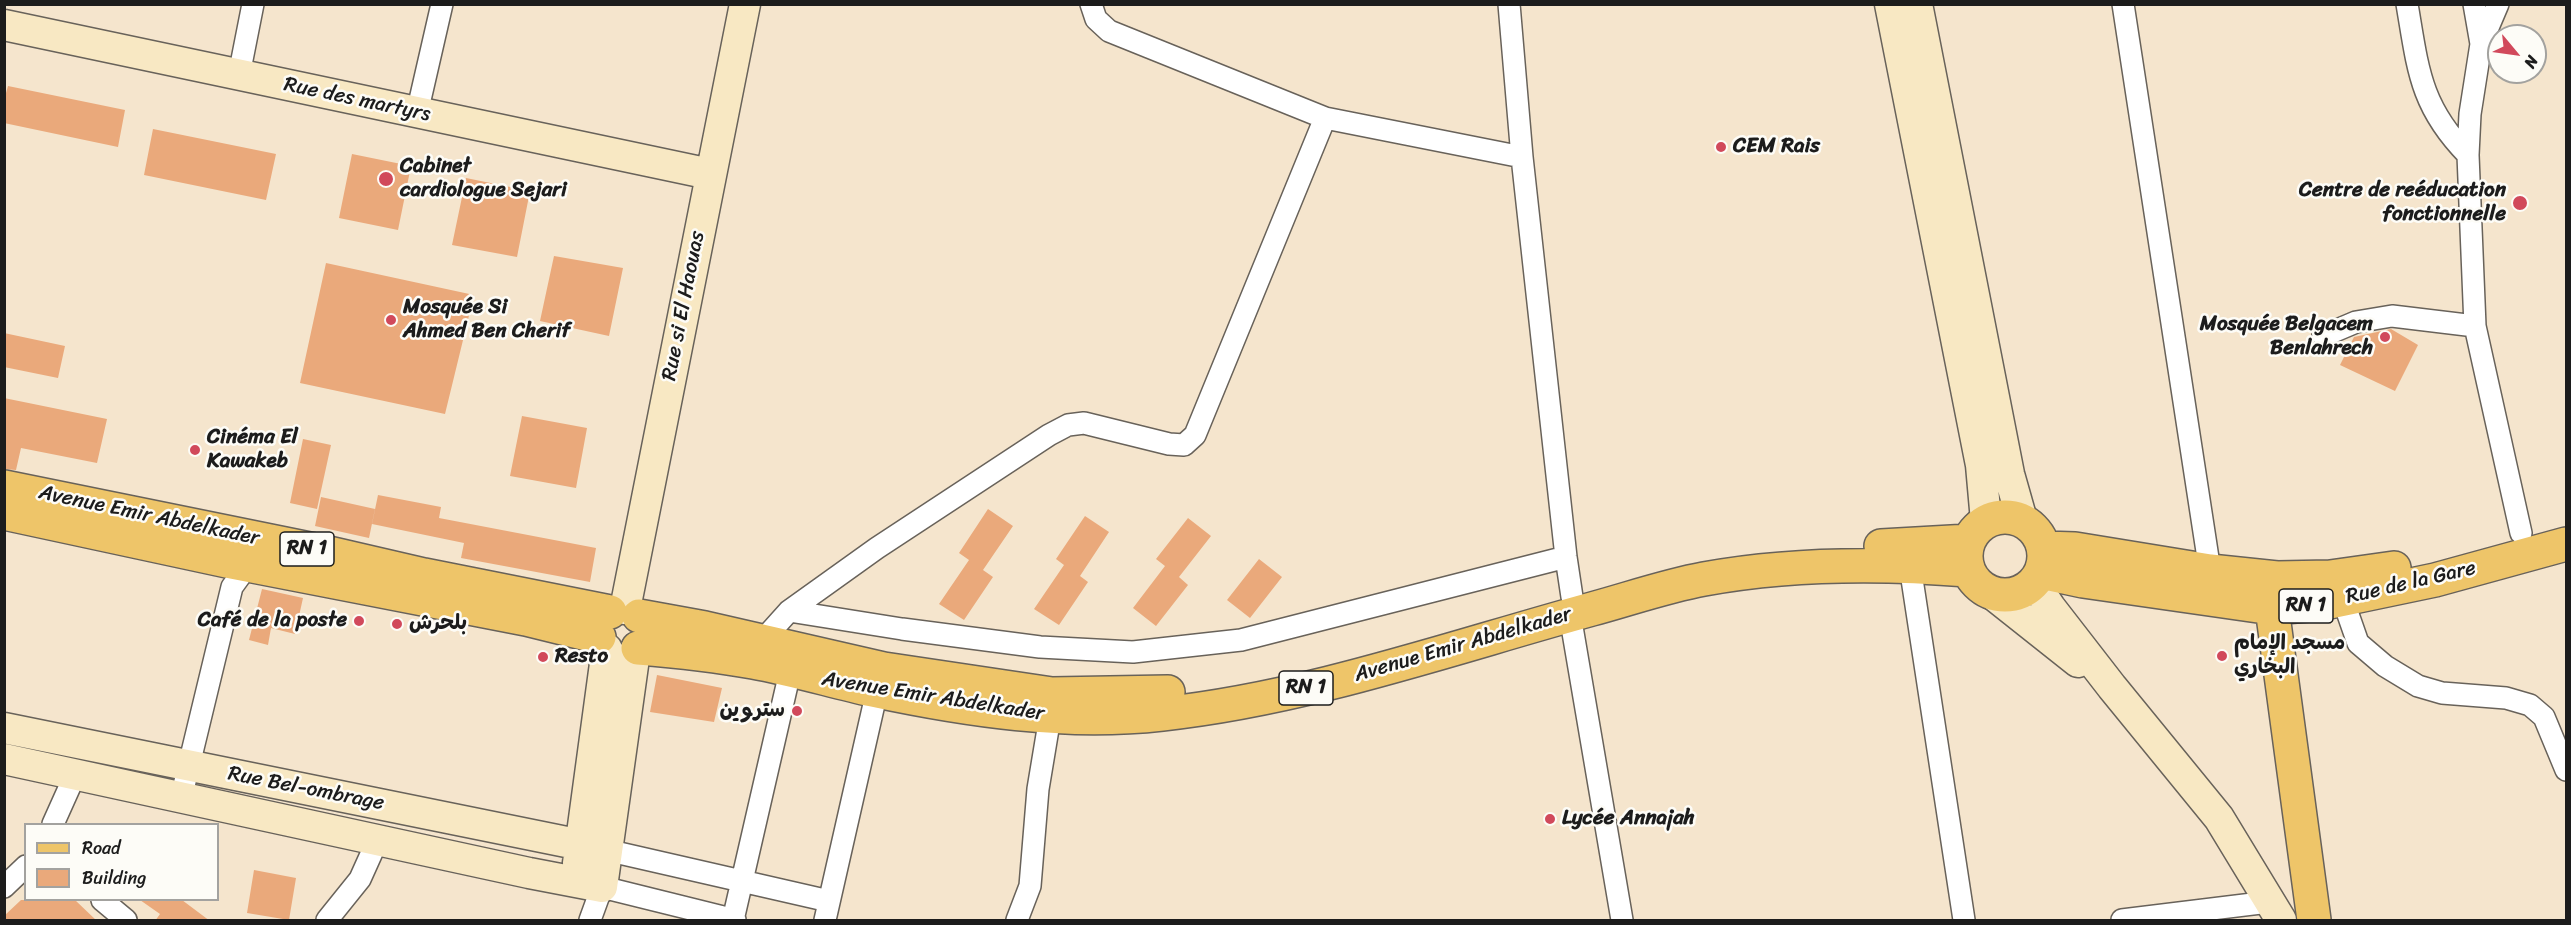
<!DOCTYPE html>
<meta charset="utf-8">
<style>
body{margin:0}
#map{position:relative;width:2571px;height:925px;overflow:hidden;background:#f5e5cd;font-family:Sriracha,sans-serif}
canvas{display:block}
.frame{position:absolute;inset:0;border:6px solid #1c1c1c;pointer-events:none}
.legend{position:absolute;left:24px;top:823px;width:195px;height:78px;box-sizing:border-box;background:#fdfcf7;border:2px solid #a3a29f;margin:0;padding:8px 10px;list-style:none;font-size:18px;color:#1c1c1c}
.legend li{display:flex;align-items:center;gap:12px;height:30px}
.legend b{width:30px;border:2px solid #a3a29f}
.north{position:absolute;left:2487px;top:24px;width:60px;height:60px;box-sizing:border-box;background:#fdfcf7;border:2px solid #a3a29f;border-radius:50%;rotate:119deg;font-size:16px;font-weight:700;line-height:24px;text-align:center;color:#1c1c1c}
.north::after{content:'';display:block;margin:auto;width:21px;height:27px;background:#d1495b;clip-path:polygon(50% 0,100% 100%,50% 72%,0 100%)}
</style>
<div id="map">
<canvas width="2571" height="925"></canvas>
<div class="frame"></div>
<ul class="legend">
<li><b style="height:8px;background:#eec569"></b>Road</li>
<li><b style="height:16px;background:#eaa97b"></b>Building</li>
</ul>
<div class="north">N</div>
</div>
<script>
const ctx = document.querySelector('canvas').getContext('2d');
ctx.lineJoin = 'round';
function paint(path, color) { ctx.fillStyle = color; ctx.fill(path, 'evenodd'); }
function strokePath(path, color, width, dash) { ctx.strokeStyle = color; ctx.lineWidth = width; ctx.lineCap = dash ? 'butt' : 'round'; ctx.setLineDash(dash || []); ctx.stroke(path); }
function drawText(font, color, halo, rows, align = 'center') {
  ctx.font = font + ' Sriracha,"Playpen Sans Arabic",sans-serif'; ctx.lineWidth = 5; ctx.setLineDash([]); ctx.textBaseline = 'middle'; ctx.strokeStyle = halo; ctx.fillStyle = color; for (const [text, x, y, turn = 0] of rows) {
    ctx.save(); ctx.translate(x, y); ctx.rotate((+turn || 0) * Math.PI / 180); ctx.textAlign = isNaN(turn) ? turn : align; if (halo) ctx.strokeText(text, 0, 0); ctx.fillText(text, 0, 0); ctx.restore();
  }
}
paint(new Path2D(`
 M8,86L125,110L118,147L4,123V100Z
 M153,129L276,154L266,200L144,175Z
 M352,154L411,166L398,230L339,218Z
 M466,178L530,191L517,257L452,245Z
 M554,256L623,268L609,336L540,321Z
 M326,263L474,295L445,414L300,383Z
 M2391,329L2418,345L2395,391L2340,365L2354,337Z
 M4,333L65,346L58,378L4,367Z
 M4,398L107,419L97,463L21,448L16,470L4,469Z
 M522,416L587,428L576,488L510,476Z
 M303,439L331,445L317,509L290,503Z
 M378,495L441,507L439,518L596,548L590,582L461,558L464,543L372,524Z
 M321,497L375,509L369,538L315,526Z
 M988,509L1013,526L983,570L993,577L964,620L939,604L969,560L959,553Z
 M1085,516L1109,532L1080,576L1088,582L1059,625L1034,609L1064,565L1056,559Z
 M1188,518L1211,536L1179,577L1188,585L1156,626L1133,608L1165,566L1156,559Z
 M1259,559L1282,577L1250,618L1227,600Z
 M262,589L303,598L295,634L271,628L268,645L249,640Z
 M657,675L722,688L714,722L650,712Z
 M254,870L296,878L289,920L247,913Z
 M21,900H75L97,921H4V916Z
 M140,900H182L210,921H155L160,914Z`), '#eaa97b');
const street = new Path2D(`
 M1091,4L1096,19L1109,31L1325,118L1522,157
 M1509,4L1522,157L1566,557L1572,597
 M2123,4L2210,571
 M2407,4C2418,69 2420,106 2468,155
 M2474,4L2481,44
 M2498,4L2481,44L2470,114L2468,155L2475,326L2521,533
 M239,75L253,4
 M417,113L442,4
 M2323,336L2356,322L2392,316L2475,326
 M1910,566L1964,920
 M2343,600L2358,643L2385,666L2418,686L2442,693L2506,698L2530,705L2544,717L2566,770
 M789,611L902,629L1040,647L1133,652L1241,640L1566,557
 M1570,615L1622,920
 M759,650L762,641L789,611L877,548L1049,435L1068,425L1084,423L1169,444L1184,445L1195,435L1325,118
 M181,798L232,587L248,565L251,555
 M53,824L75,775
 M606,850L829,901
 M4,887L26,866
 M102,900L126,920
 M327,920L360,879L378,839
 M590,920L602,887L735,920
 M733,920L790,672
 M825,920L877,691
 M1017,920L1030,886L1038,789L1050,717
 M2122,920L2269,902`);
const secondary = new Path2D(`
 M1890,4L1981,465L1986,521
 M1917,4L2009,474L2022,520
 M4,25L710,174
 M2034,582L2050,607L2112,687L2219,818L2281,920
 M1991,593L2078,662
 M625,609L745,4
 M4,728L606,850
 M4,759L529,873L602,887L635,651
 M578,863L607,649`);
const primary = new Path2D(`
 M4,487L329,553L424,575L610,612
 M4,513L227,561L526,619L599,637
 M1966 556a39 39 0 1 1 78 0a39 39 0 1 1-78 0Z
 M1881,546L1969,541
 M2044,548L2075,549L2210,571L2277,578L2330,577L2394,568
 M2041,572L2083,581L2272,608L2320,604L2435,580L2566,544
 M2272,608L2314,920
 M639,616L705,628L884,669L1052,694L1168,692
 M638,648C676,651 714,655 753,662C792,669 832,681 872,690C966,710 1066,725 1162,714C1309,698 1450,648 1592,609C1629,599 1666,586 1704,579C1791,563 1879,563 1968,570`);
strokePath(street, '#68625a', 24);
strokePath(secondary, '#68625a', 33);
strokePath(primary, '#68625a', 36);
strokePath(street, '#fff', 21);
strokePath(secondary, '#f8e8c3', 30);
strokePath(primary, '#eec569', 33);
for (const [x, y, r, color] of [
 [1721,147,6,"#d1495b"],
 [386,179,8,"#d1495b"],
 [2520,203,8,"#d1495b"],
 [391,320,6,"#d1495b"],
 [2385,337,6,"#d1495b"],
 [195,450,6,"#d1495b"],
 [359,621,6,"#d1495b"],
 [397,624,6,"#d1495b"],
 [2222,656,6,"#d1495b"],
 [543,657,6,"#d1495b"],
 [797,711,6,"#d1495b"],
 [1550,819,6,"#d1495b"]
]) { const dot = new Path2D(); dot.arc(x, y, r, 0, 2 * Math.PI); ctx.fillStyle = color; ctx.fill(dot); strokePath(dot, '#fdfcf7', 2); }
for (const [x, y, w] of [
 [307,549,54],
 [2306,606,54],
 [1306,688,54]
]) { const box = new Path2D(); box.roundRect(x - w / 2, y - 17, w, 34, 4.5); ctx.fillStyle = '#fdfcf7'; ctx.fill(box); strokePath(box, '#1c1c1c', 1.5); }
drawText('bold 20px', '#1c1c1c', null, [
 ["RN 1",307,549],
 ["RN 1",2306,606],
 ["RN 1",1306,688]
]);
drawText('21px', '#1c1c1c', '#fdfcf7', [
 ["Rue des martyrs",357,100,12],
 ["Rue si El Haouas",684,306,-79],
 ["Avenue Emir Abdelkader",149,516,12],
 ["Rue de la Gare",2411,583,-13],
 ["Avenue Emir Abdelkader",1463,645,-16],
 ["Avenue Emir Abdelkader",933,697,9],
 ["Rue Bel-ombrage",306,789,11]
]);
drawText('bold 21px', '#1c1c1c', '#fdfcf7', [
 ["CEM Rais",1733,147],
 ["Cabinet",400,167],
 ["cardiologue Sejari",400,191],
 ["Centre de reéducation",2506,191,"right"],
 ["fonctionnelle",2506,215,"right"],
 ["Mosquée Si",403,308],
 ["Ahmed Ben Cherif",403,332],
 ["Mosquée Belgacem",2373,325,"right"],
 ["Benlahrech",2373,349,"right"],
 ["Cinéma El",207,438],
 ["Kawakeb",207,462],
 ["Café de la poste",347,621,"right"],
 ["بلحرش",409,624],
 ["مسجد الإمام",2234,644],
 ["البخاري",2234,668],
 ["Resto",555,657],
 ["ستروين",785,711,"right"],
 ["Lycée Annajah",1562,819]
], 'left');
</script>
